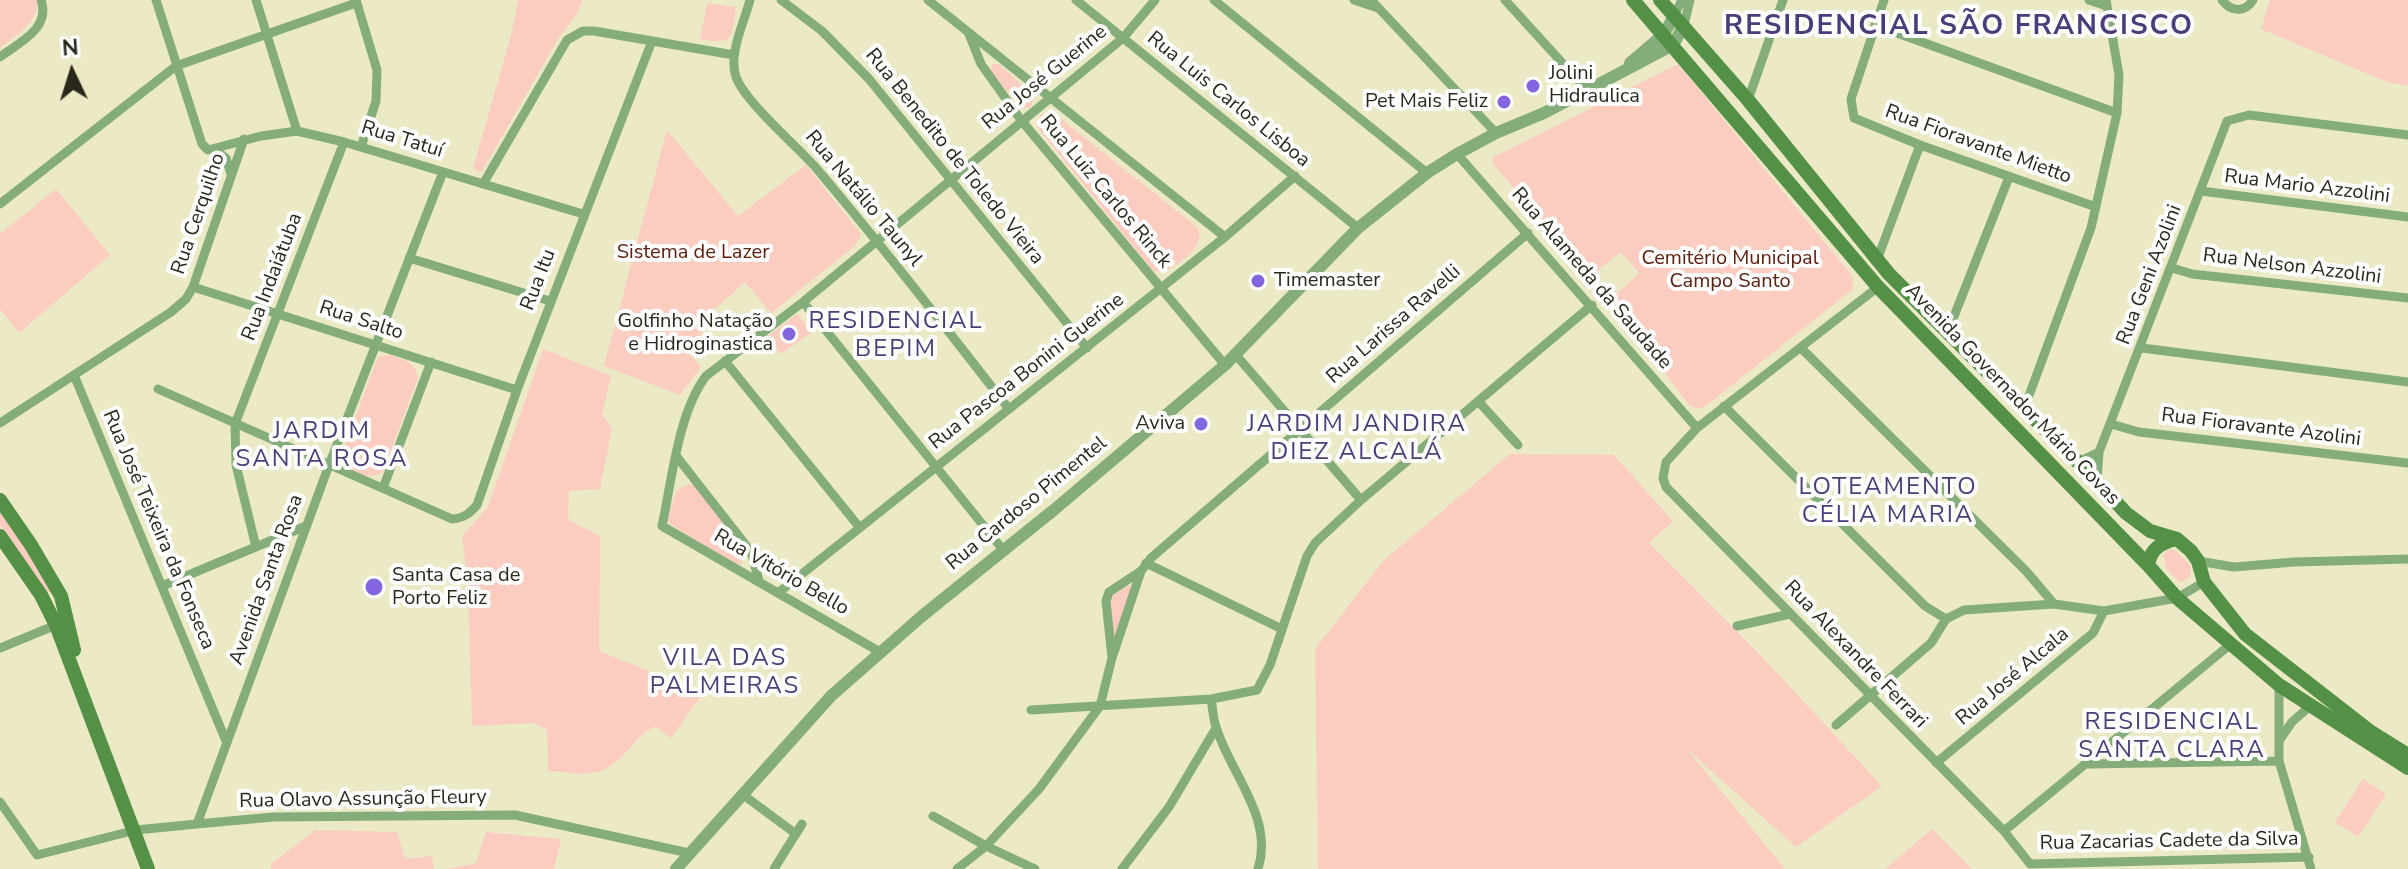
<!DOCTYPE html>
<meta charset="utf-8">
<style>
body{margin:0}
#map{position:relative;width:2408px;height:869px;overflow:hidden;background:#ebe9c6;font-family:"Nunito Sans",sans-serif}
canvas{display:block}
.north{position:absolute;left:32px;top:32px;width:80px;height:80px;-webkit-text-stroke:6px #fff;paint-order:stroke;rotate:356deg;font-size:22px;font-weight:700;line-height:32px;text-align:center;color:#29281b}
.north::after{content:'';display:block;margin:auto;width:28px;height:36px;background:#29281b;clip-path:polygon(50% 0,100% 100%,50% 72%,0 100%)}
</style>
<div id="map">
<canvas width="2408" height="869"></canvas>
<div class="north">N</div>
</div>
<script>
const ctx = document.querySelector('canvas').getContext('2d');
ctx.lineJoin = 'round';
function paint(path, color) { ctx.fillStyle = color; ctx.fill(path, 'evenodd'); }
function strokePath(path, color, width, dash) { ctx.strokeStyle = color; ctx.lineWidth = width; ctx.lineCap = dash ? 'butt' : 'round'; ctx.setLineDash(dash || []); ctx.stroke(path); }
function drawText(font, color, halo, rows, align = 'center') {
  ctx.font = font + ' "Nunito Sans",sans-serif'; ctx.lineWidth = 8; ctx.setLineDash([]); ctx.textBaseline = 'middle'; ctx.strokeStyle = halo; ctx.fillStyle = color; for (const [text, x, y, turn = 0] of rows) {
    ctx.save(); ctx.translate(x, y); ctx.rotate((+turn || 0) * Math.PI / 180); ctx.textAlign = isNaN(turn) ? turn : align; if (halo) ctx.strokeText(text, 0, 0); ctx.fillText(text, 0, 0); ctx.restore();
  }
}
paint(new Path2D(`
 M0,0H37C39,23 16,35 0,48Z
 M518,0H583L577,13L558,39L482,171L477,172L473,168L512,32Z
 M2270,0H2408V86L2387,82L2261,29Z
 M707,3L736,7C731,38 735,46 700,39Z
 M993,64H999L1034,96L1031,107L1022,109L992,73L990,69Z
 M1678,64L1853,277V289L1703,408L1691,407L1609,301L1639,273L1621,252L1590,276L1494,165L1492,158Z
 M1051,111L1198,228C1205,250 1181,260 1165,272L1153,271L1037,127L1040,115Z
 M667,130L738,216L806,165L861,234L855,246L771,313L745,282L697,325L703,333L684,348L701,367L680,395L604,366Z
 M213,167L218,169L221,178L213,198L203,170Z
 M56,189L110,255L19,333L0,309V234Z
 M797,314L812,332L781,354L767,337Z
 M543,349L611,376L602,415L612,428L600,489L569,491L568,520L600,536L599,651L703,693L671,738L656,727C644,730 639,738 631,747C603,780 588,774 548,771L547,730L534,723L472,726L468,584L462,536L488,507Z
 M388,355C403,359 415,361 418,378L383,472C368,480 361,475 346,468L341,455L376,362L379,357Z
 M1510,454L1614,455L1673,521L1649,543L1767,662L1882,786L1796,847L1687,749L1785,869H1318L1315,649L1384,560Z
 M689,484L695,486L744,549L745,555L741,564L735,566L669,523L668,518L676,491Z
 M0,506L54,592H43L0,525Z
 M2167,550H2175L2191,566L2190,578L2180,582L2167,570L2163,555Z
 M1128,584L1131,587L1116,636H1112L1108,597Z
 M2363,779L2386,794L2358,837L2335,822Z
 M1932,829L1972,869H1885Z
 M315,830L397,832L405,859L432,856L434,869H271V864Z
 M486,832L561,839L554,869H446L476,863Z`), '#fbcdc1');
strokePath(new Path2D(`
 M156,0L202,144L208,150L261,136L297,131L344,142L583,214
 M256,0L297,131
 M356,0L377,70L376,101L361,147
 M750,0C744,23 728,54 736,77C745,102 797,146 817,169C883,247 946,328 1009,409
 M781,0L822,31L869,79L1087,348
 M928,0L1225,237
 M1076,0L1358,228
 M1214,0L1427,173
 M1354,0L1378,8
 M1371,0L1496,133
 M1505,0L1586,89
 M1884,0L1851,99L1854,118L1920,145L2096,207
 M2089,0L2107,6
 M2222,0C2231,12 2245,13 2253,0
 M1674,16L1682,0
 M1684,25L1690,0
 M1875,25L2117,113
 M969,34L981,64L1021,120L1225,365
 M0,57C20,42 51,28 41,0
 M1748,100L1783,0
 M214,149L226,158L231,174
 M1457,154L1697,428
 M483,184L567,40L583,31H594L734,55
 M2201,191L2408,217
 M0,204L176,66L356,3
 M409,258L550,301
 M1877,260L1920,145
 M2172,268L2192,274L2408,298
 M193,287L517,390
 M1878,287L1697,428L1666,462L1663,478L1666,487L2004,831L2030,864
 M803,302L1004,551
 M1947,334L2009,177
 M1801,348L2026,571L2054,604
 M2142,348L2408,382
 M1236,355L1361,500
 M725,361L860,528
 M74,375L226,741
 M158,389L452,519C464,518 469,514 477,505L517,390L652,41
 M1479,402L1518,445
 M1724,406L1925,606L1946,619
 M2024,409L2091,228L2117,113L2119,75L2106,0
 M0,423L171,312L186,299L193,287L244,139
 M2111,424L2139,432L2408,463
 M2099,452L2227,121L2249,115L2408,135
 M677,457L745,544L752,555L759,581
 M2078,462L2099,452L2097,482
 M383,488L431,362
 M256,547L236,465L235,424L344,142
 M2198,561L2234,567L2294,562L2408,559
 M1146,563L1282,629
 M162,586L306,526
 M778,593L1225,237L1295,176
 M1946,619L1964,610L2054,604L2104,611L2177,598L2204,582
 M1737,626L1790,614
 M0,648L56,625
 M880,652L662,526C672,480 678,413 706,376L803,302L1123,38L1155,0
 M1112,658L1106,601L1109,592L1141,571L1151,558L1528,233
 M2279,685V761L2311,869
 M1211,699C1213,709 1213,720 1217,730C1232,775 1274,819 1258,869
 M1031,710L1211,699L1257,690L1270,665L1307,556L1315,543L1361,500L1592,305
 M1836,725L1931,643L1946,619
 M2279,741L2292,722L2310,706
 M1936,763L2093,633L2104,611
 M2088,764L2279,761
 M742,794L796,834
 M0,802L37,855L136,830L197,824L273,817L515,815L689,853
 M933,816L986,846L1035,869
 M197,824L329,465L443,172
 M2004,831L2232,643
 M2030,864L2309,857
 M774,869L802,824
 M957,869L986,846L1039,789L1100,706L1112,658L1141,571
 M1122,869L1169,807L1216,728`), '#85ad7c', 9);
strokePath(new Path2D(`
 M1630,63L1664,34L1674,16
 M676,869L831,696L922,616L1055,509L1225,365L1358,228L1427,173L1457,154L1496,133L1544,113L1673,45L1684,25`), '#85ad7c', 12);
strokePath(new Path2D(`
 M1633,0L1878,287L2148,565L2177,598L2279,685L2408,768
 M1660,0L1748,100L1889,274L2087,471L2126,513L2150,531L2177,539L2191,551L2198,561L2204,582L2245,634L2371,732L2408,755
 M0,500L31,545L61,596L74,650
 M0,536L41,595L56,625L148,869
 M2148,565C2151,548 2161,543 2176,539`), '#549045', 14);
for (const [x, y, r, color] of [
 [1533,86,8,"#8465e0"],
 [1504,102,8,"#8465e0"],
 [1258,281,8,"#8465e0"],
 [789,334,8,"#8465e0"],
 [1201,424,8,"#8465e0"],
 [374,587,10,"#8465e0"]
]) { const dot = new Path2D(); dot.arc(x, y, r, 0, 2 * Math.PI); ctx.fillStyle = color; ctx.fill(dot); strokePath(dot, '#fff', 3); }
drawText('20px', '#29281b', '#fff', [
 ["Jolini",1549,74],
 ["Hidraulica",1549,97],
 ["Pet Mais Feliz",1488,102,"right"],
 ["Timemaster",1274,281],
 ["Golfinho Natação",773,322,"right"],
 ["e Hidroginastica",773,345,"right"],
 ["Aviva",1185,424,"right"],
 ["Santa Casa de",392,576],
 ["Porto Feliz",392,599]
], 'left');
drawText('20px', '#29281b', '#fff', [
 ["Rua José Guerine",1045,78,-39],
 ["Rua Luis Carlos Lisboa",1228,100,39],
 ["Rua Tatuí",402,140,17],
 ["Rua Fioravante Mietto",1978,145,20],
 ["Rua Benedito de Toledo Vieira",954,157,51],
 ["Rua Mario Azzolini",2307,187,7],
 ["Rua Luiz Carlos Rinck",1105,192,50],
 ["Rua Natálio Taunyl",863,199,50],
 ["Rua Cerquilho",199,214,-71],
 ["Rua Nelson Azzolini",2292,267,7],
 ["Rua Geni Azolini",2150,275,-69],
 ["Rua Indaiátuba",273,277,-69],
 ["Rua Alameda da Saudade",1591,279,49],
 ["Rua Itu",539,280,-69],
 ["Rua Salto",361,321,18],
 ["Rua Larissa Ravelli",1394,325,-41],
 ["Rua Pascoa Bonini Guerine",1027,372,-38],
 ["Avenida Governador Mário Covas",2012,395,46],
 ["Rua Fioravante Azolini",2261,428,7],
 ["Rua Cardoso Pimentel",1027,504,-39],
 ["Rua José Teixeira da Fonseca",158,530,67],
 ["Rua Vitório Bello",781,573,30],
 ["Avenida Santa Rosa",267,580,-70],
 ["Rua Alexandre Ferrari",1855,655,46],
 ["Rua José Alcala",2013,677,-40],
 ["Rua Olavo Assunção Fleury",363,800,-1],
 ["Rua Zacarias Cadete da Silva",2169,842,-1]
]);
drawText('20px', '#5c2010', '#fff', [
 ["Sistema de Lazer",693,253],
 ["Cemitério Municipal",1730,259],
 ["Campo Santo",1730,282]
]);
ctx.letterSpacing = '2px';
drawText('24px', '#4b3d7a', '#fff', [
 ["RESIDENCIAL",896,322],
 ["BEPIM",896,350],
 ["JARDIM JANDIRA",1357,425],
 ["DIEZ ALCALÁ",1357,453],
 ["JARDIM",322,432],
 ["SANTA ROSA",322,460],
 ["LOTEAMENTO",1888,488],
 ["CÉLIA MARIA",1888,516],
 ["VILA DAS",725,659],
 ["PALMEIRAS",725,687],
 ["RESIDENCIAL",2172,723],
 ["SANTA CLARA",2172,751]
]);
ctx.letterSpacing = '0px';
ctx.letterSpacing = '2px';
drawText('bold 28px', '#4b3d7a', '#fff', [
 ["RESIDENCIAL SÃO FRANCISCO",1959,27]
]);
ctx.letterSpacing = '0px';
</script>
